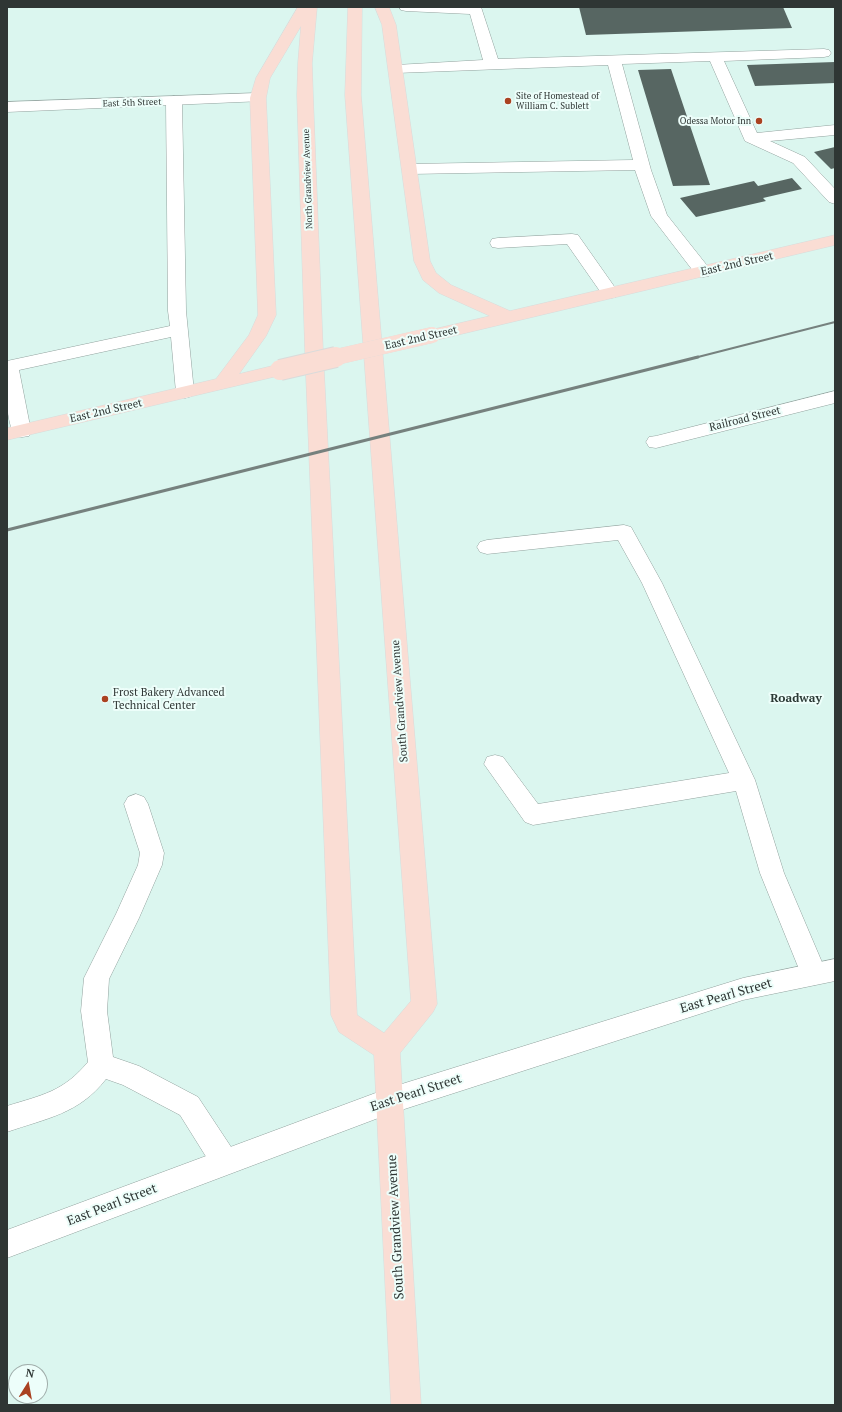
<!DOCTYPE html>
<style>
body{margin:0}
#map{position:relative;width:842px;height:1412px;overflow:hidden;background:#edfefa;font-family:"PT Serif",serif}
canvas{display:block}
.frame{position:absolute;inset:0;border:8px solid #2f3634;pointer-events:none}
.north{position:absolute;left:8px;top:1364px;width:40px;height:40px;box-sizing:border-box;background:#edfefa;border:1px solid #a1aeab;border-radius:50%;rotate:11deg;font-size:11px;font-weight:700;line-height:16px;text-align:center;color:#2f3634}
.north::after{content:'';display:block;margin:auto;width:14px;height:18px;background:#aa4221;clip-path:polygon(50% 0,100% 100%,50% 72%,0 100%)}
</style>
<div id="map">
<canvas width="842" height="1412"></canvas>
<div class="frame"></div>
<div class="north">N</div>
</div>
<script>
const ctx = document.querySelector('canvas').getContext('2d');
ctx.lineJoin = 'round';
function paint(path, color) { ctx.fillStyle = color; ctx.fill(path, 'evenodd'); }
function strokePath(path, color, width, dash) { ctx.strokeStyle = color; ctx.lineWidth = width; ctx.lineCap = dash ? 'butt' : 'round'; ctx.setLineDash(dash || []); ctx.stroke(path); }
function drawText(font, color, halo, rows, align = 'center') {
  ctx.font = font + ' "PT Serif",serif'; ctx.lineWidth = 4; ctx.setLineDash([]); ctx.textBaseline = 'middle'; ctx.strokeStyle = halo; ctx.fillStyle = color; for (const [text, x, y, turn = 0] of rows) {
    ctx.save(); ctx.translate(x, y); ctx.rotate((+turn || 0) * Math.PI / 180); ctx.textAlign = isNaN(turn) ? turn : align; if (halo) ctx.strokeText(text, 0, 0); ctx.fillText(text, 0, 0); ctx.restore();
  }
}
paint(new Path2D(`
 M7,7H835V1405H7ZM16,1372H40V1396H16Z`), '#dbf6ef');
paint(new Path2D(`
 M579,7H783L792,28L586,35Z
 M835,62V83L755,86L747,65Z
 M671,69L710,185L673,186L638,70Z
 M835,147V168L831,169L814,152Z
 M792,178L802,189L763,198L766,201L696,217L680,198L754,181L758,186Z`), '#576662');
const lane = new Path2D(`
 M399,7H481L498,59L824,49L829,50L831,53L829,56L824,57L724,61L757,133L835,125V135L770,141L805,157L835,189V204L829,202L793,163L745,141L710,61L622,64L651,170L667,215L709,268L712,272L709,276L703,277L697,276L651,216L635,170L410,174L404,172L402,169L404,166L410,164L633,160L608,65L396,73L391,72L389,69L391,66L396,65L483,60L470,14L406,11L401,10Z
 M174,96L179,98L182,101L186,311L194,392L192,396L185,398L178,396L176,392L171,337L19,370L31,431L29,436L22,437L15,436C4,417 7,382 7,361L170,326L168,311L166,101L169,98Z
 M572,234L578,235L616,289L619,293L616,297L610,298L604,297L567,244L498,248L492,247L490,243L492,239L498,238Z
 M624,525L631,527L662,583L755,780L784,873L827,974L823,982L814,985L805,982L801,974L760,873L736,791L533,825L525,822L484,764L487,757L495,755L503,757L538,804L729,773L642,583L618,540L487,554L480,552L477,547L480,542L487,540Z
 M136,794L144,797L148,804L164,853L162,865L139,918L109,979L107,1011L113,1057L139,1066L198,1097L235,1153L239,1162L235,1171L225,1175L215,1171L180,1115L123,1085L106,1079C79,1114 47,1118 7,1132V1106C42,1095 63,1092 88,1062L81,1011L84,978L116,914L138,865L140,853L124,804L128,797Z`);
const street = new Path2D(`
 M258,93L263,95L266,98L263,101L7,112V102Z
 M835,391V403L656,448L649,447L646,442L649,437L656,436Z
 M835,959V981L743,1000L389,1114L7,1258V1230L389,1088L743,978Z`);
const primary = new Path2D(`
 M298,7H317L312,63L313,95L323,351L357,1015L384,1033L411,1001L345,95L348,7H362L361,95L437,1004L433,1012L400,1053L421,1405H391L374,1055L339,1032L331,1015L305,351L297,95L298,63L301,26L270,78L266,98L276,315L266,336L239,374L280,364L286,366L289,370L286,374L7,440V428L216,379L249,335L258,315L250,98L256,78Z
 M375,7H389L396,25L430,261L436,273L451,285L510,311L835,235V245L432,341L426,339L423,335L426,331L490,316L439,293L423,280L414,261L382,25Z`);
strokePath(lane, '#93a39f', 1);
strokePath(street, '#93a39f', 1);
strokePath(primary, '#dadbda', 1);
paint(lane, '#fff');
paint(street, '#fff');
paint(primary, '#faddd4');
strokePath(new Path2D(`
 M694,358L835,322`), '#76817e', 2);
strokePath(new Path2D(`
 M7,530L698,357`), '#76817e', 3);
const primaryBridgeFar1 = new Path2D(`
 M332,358L432,335`);
const primaryBridge = new Path2D(`
 M280,370L336,357`);
strokePath(primaryBridgeFar1, '#dadbda', 16, []);
strokePath(primaryBridge, '#dadbda', 22, []);
strokePath(primaryBridgeFar1, '#faddd4', 16);
strokePath(primaryBridge, '#faddd4', 20);
for (const [x, y, r, color] of [
 [508,101,4,"#aa4221"],
 [759,121,4,"#aa4221"],
 [105,699,4,"#aa4221"]
]) { const dot = new Path2D(); dot.arc(x, y, r, 0, 2 * Math.PI); ctx.fillStyle = color; ctx.fill(dot); strokePath(dot, '#edfefa', 1.5); }
drawText('9px', '#2f3634', '#edfefa', [
 ["Site of Homestead of",516,96],
 ["William C. Sublett",516,106],
 ["Odessa Motor Inn",751,121,"right"]
], 'left');
drawText('9px', '#2f3634', '#edfefa', [
 ["East 5th Street",132,103,-2],
 ["North Grandview Avenue",308,179,-92]
]);
drawText('11px', '#2f3634', '#edfefa', [
 ["East 2nd Street",737,264,-13],
 ["East 2nd Street",421,338,-13],
 ["East 2nd Street",106,411,-13],
 ["Railroad Street",745,419,-14],
 ["South Grandview Avenue",400,701,-94]
]);
drawText('11px', '#2f3634', '#edfefa', [
 ["Frost Bakery Advanced",113,693],
 ["Technical Center",113,706]
], 'left');
drawText('bold 12px', '#2b3935', '#edfefa', [
 ["Roadway",796,699]
]);
drawText('13px', '#2f3634', '#edfefa', [
 ["East Pearl Street",726,996,-16],
 ["East Pearl Street",416,1093,-18],
 ["East Pearl Street",112,1205,-21],
 ["South Grandview Avenue",396,1227,-93]
]);
</script>
